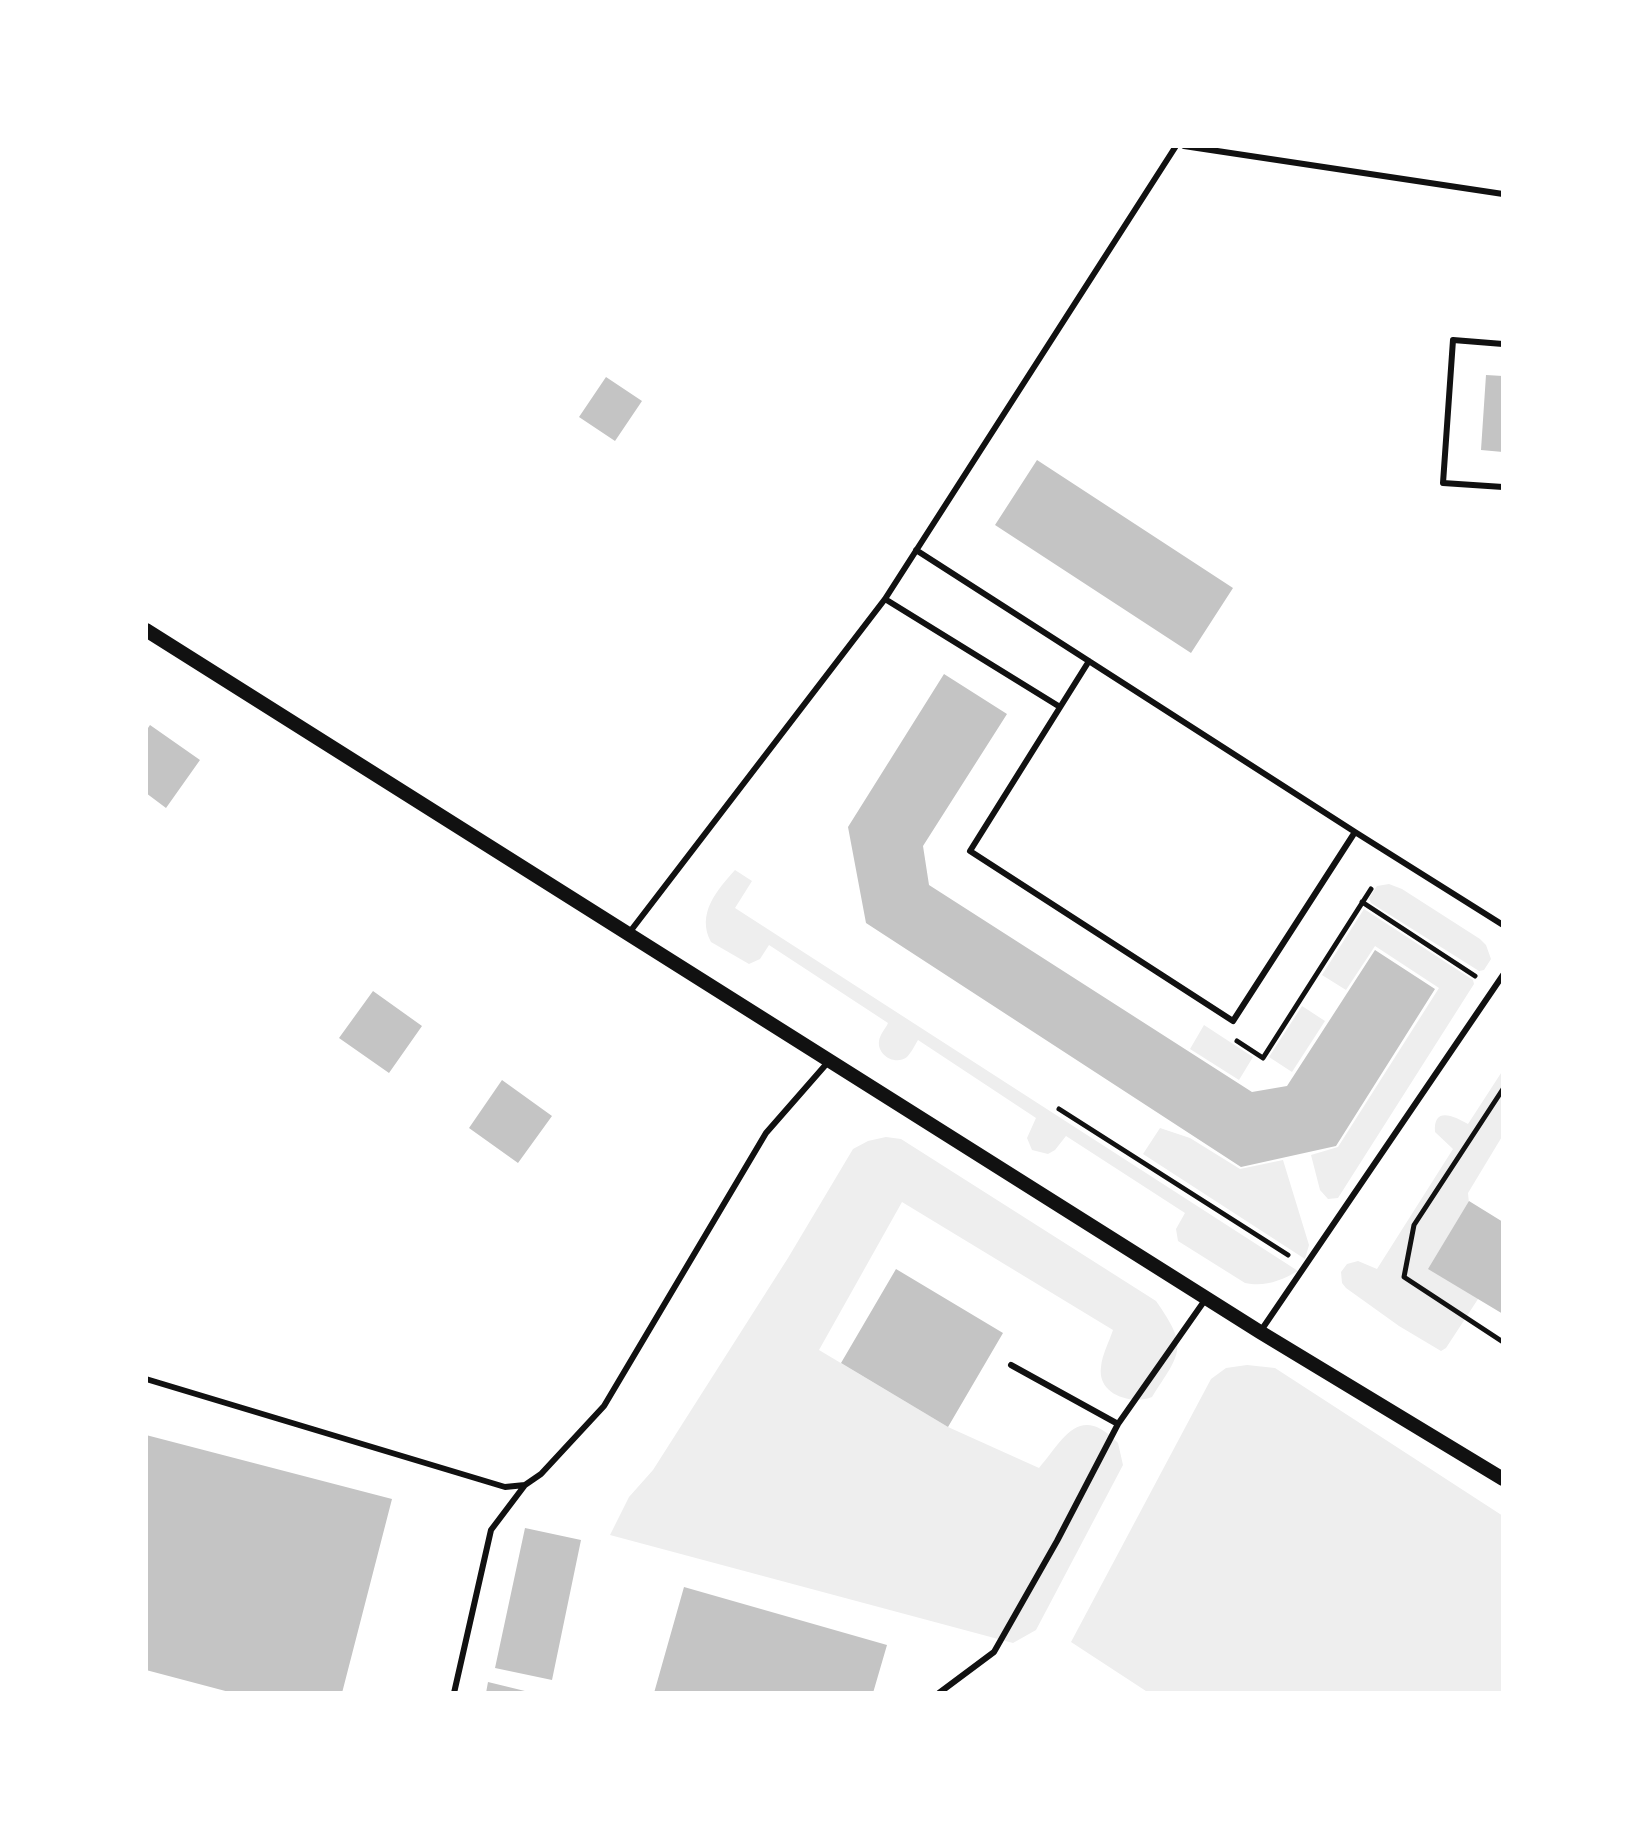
<!DOCTYPE html>
<style>
body{margin:0}
#map{position:relative;width:1649px;height:1839px;overflow:hidden;background:#fff;font-family:"Fira Sans",sans-serif}
canvas{display:block}
.frame{position:absolute;inset:0;border:148px solid #fff;pointer-events:none}
</style>
<div id="map">
<canvas width="1649" height="1839"></canvas>
<div class="frame"></div>
</div>
<script>
const ctx = document.querySelector('canvas').getContext('2d');
ctx.lineJoin = 'round';
function paint(path, color) { ctx.fillStyle = color; ctx.fill(path, 'evenodd'); }
function strokePath(path, color, width, dash) { ctx.strokeStyle = color; ctx.lineWidth = width; ctx.lineCap = dash ? 'butt' : 'round'; ctx.setLineDash(dash || []); ctx.stroke(path); }
paint(new Path2D(`
 M735,870L752,881L735,908L1298,1271C1280,1281 1265,1287 1245,1283L1178,1241L1176,1229L1185,1213L1066,1136L1055,1150L1048,1154L1032,1150L1027,1138L1036,1118L918,1040C915,1045 911,1053 907,1057C895,1066 877,1055 879,1041C880,1034 886,1028 888,1023L769,945L760,959L749,964L711,942C696,914 717,890 735,870Z
 M1389,884L1402,889L1480,939L1486,945L1491,959L1484,970L1479,971L1371,903L1369,898L1377,886Z
 M1364,909L1473,980L1474,984L1338,1198L1328,1199L1320,1190L1311,1155L1338,1147L1439,988L1375,946L1346,990L1322,975Z
 M1302,1006L1325,1021L1292,1072L1269,1057Z
 M1204,1025L1253,1057L1239,1080L1190,1049Z
 M1503,1070V1135L1468,1193L1478,1299L1446,1348L1441,1351L1399,1326L1346,1288L1342,1283L1341,1272L1347,1264L1358,1261L1377,1269L1453,1149L1435,1132C1433,1106 1454,1116 1468,1124Z
 M1160,1128L1190,1138L1240,1169L1283,1160L1309,1245L1305,1259L1143,1154Z
 M886,1137L901,1139L1156,1301C1189,1348 1181,1352 1152,1397C1132,1405 1097,1395 1101,1367C1102,1355 1109,1342 1113,1330L902,1202L819,1350L948,1427L1039,1468C1063,1440 1079,1402 1118,1443L1123,1465L1036,1630L1013,1643L610,1535L629,1497L653,1470L788,1258L853,1149L868,1141Z
 M1247,1365L1275,1368L1503,1516V1693H1149L1071,1642L1211,1379L1226,1368Z`), '#eee');
paint(new Path2D(`
 M1486,375L1503,376V452L1481,450Z
 M606,377L642,401L615,441L579,417Z
 M1037,460L1233,588L1191,653L995,525Z
 M944,674L1007,714L923,846L929,885L1252,1092L1287,1086L1375,950L1435,989L1336,1146L1241,1167L866,923L848,827Z
 M150,725L200,760L166,808L146,793V731Z
 M373,991L422,1026L389,1073L339,1038Z
 M502,1080L552,1116L518,1163L469,1128Z
 M1469,1201L1503,1222V1314L1428,1269Z
 M896,1269L1003,1333L948,1427L841,1363Z
 M146,1435L392,1499L342,1693H233L146,1670Z
 M525,1528L581,1540L552,1680L495,1668Z
 M684,1587L887,1645L873,1693H654Z
 M488,1682L529,1692V1693H486Z`), '#c4c4c4');
strokePath(new Path2D(`
 M1362,902L1475,976
 M1237,1041L1263,1058L1371,889
 M1503,1089L1414,1225L1404,1277L1503,1342
 M1059,1109L1288,1255`), '#111', 5);
strokePath(new Path2D(`
 M1184,146L1503,194
 M1503,344L1453,340L1443,483L1503,487
 M916,550L1355,832
 M885,599L1060,707
 M1089,661L970,851L1233,1021L1355,832L1503,925
 M629,933L885,599L1176,146
 M1260,1332L1503,975
 M1011,1365L1118,1424
 M146,1379L505,1487L525,1485L541,1474L604,1406L766,1133L829,1061
 M454,1693L491,1530L525,1485
 M939,1693L994,1652L1057,1541L1118,1424L1205,1300`), '#111', 6);
strokePath(new Path2D(`
 M146,630L1260,1332L1503,1479`), '#111', 14);
</script>
